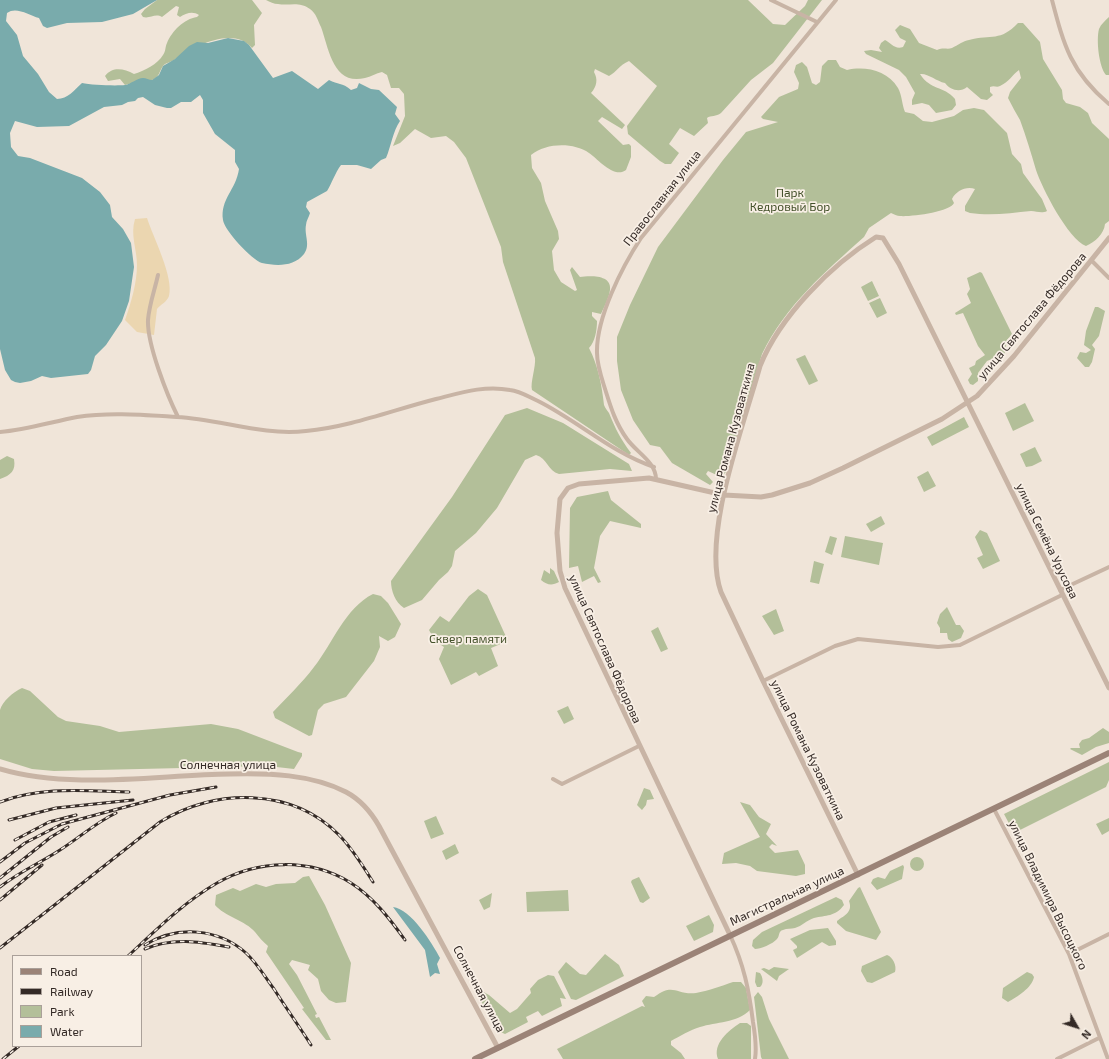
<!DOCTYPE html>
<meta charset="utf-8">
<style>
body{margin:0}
#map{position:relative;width:1109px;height:1059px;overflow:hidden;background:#f0e5d9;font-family:"Exo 2",sans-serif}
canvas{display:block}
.legend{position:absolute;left:12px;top:955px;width:130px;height:92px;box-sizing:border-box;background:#f8efe5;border:1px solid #aaa099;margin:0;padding:5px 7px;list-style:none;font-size:12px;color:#342a26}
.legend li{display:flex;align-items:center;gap:8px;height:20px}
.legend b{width:20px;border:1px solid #aaa099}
.north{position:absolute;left:1057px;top:1007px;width:40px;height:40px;-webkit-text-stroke:3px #f8efe5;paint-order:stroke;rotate:129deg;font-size:11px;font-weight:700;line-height:16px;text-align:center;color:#342a26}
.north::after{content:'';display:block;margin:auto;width:14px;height:18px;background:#342a26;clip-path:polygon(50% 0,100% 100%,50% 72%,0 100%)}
</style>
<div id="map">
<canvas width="1109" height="1059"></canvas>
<ul class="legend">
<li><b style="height:5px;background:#9b8377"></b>Road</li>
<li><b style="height:5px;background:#342a26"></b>Railway</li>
<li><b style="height:11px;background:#b3bf99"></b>Park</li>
<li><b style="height:11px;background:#79abac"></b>Water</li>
</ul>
<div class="north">N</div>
</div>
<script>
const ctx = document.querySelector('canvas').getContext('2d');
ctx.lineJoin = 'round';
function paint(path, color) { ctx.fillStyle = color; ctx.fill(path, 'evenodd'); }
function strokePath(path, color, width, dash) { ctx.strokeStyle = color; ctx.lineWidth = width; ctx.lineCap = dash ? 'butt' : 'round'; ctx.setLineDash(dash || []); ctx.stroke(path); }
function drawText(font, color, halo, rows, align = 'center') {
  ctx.font = font + ' "Exo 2",sans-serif'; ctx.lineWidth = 3.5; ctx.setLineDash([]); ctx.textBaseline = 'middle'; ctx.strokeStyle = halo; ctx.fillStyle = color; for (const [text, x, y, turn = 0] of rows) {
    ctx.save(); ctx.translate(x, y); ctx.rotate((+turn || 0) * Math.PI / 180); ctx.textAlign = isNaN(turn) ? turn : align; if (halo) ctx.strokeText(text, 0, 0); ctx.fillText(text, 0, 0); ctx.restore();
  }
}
paint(new Path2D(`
 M157,0H252L262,13L254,25L255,45L252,48C233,25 193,47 174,60C171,62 165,63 163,66C159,71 160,77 152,80C144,83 134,82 125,85L120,79L108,81L105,76C113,66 124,69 134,74C144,71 158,64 163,55C166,51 165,47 167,43C172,31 184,19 197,17L199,15C193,11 186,13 180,17L177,15L179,7L176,6L162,17C155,13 150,19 143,17L141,14L145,9Z
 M266,0H748L773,24L785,25L805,6L808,0H822L773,63L751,80L721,113C716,117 711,115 707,118L708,123L694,136L680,128L669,144L679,153L671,164H665L660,161L628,134L627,126L657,86L629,61C619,65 617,72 609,76L595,69L594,72C598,79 597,86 591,93L625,125L622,129L602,117L598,121L621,143L623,145L629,144L631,146V157L626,170C614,179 598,159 589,153C573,142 546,143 531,155L532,168L541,183L545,201L558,231L559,239L552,251L554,270L561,282L575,291L577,290L570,270L572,267L580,277C589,276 612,274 610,290C609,298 604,307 601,314L592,312V316L597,321C597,330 595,342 589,348C598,365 602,386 604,405C605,408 607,410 609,413C616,430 620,438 631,453L629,455L532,390C530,383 536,367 535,358L503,262L501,247L466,158L454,142L446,136L431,138L415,129L400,143L393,146L405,116L404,94L399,88H391L387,75L382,72C376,73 371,77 365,78C333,86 329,49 321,27C318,21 316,13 310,9C299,1 290,6 278,4C274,4 270,2 266,0Z
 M1109,17V75H1106C1099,67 1096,40 1099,29C1101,24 1105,21 1109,17Z
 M1018,23H1023L1040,42L1043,59L1062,90L1063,99L1066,103L1080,107L1088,113L1092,123L1109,139V221L1105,224C1104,234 1095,242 1086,246C1068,239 1042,188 1036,170C1031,153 1026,136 1020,120C1016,113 1012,106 1008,98L1010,92L1021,78L1019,70C1012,75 1009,82 1000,86C996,88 995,85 990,87V92L993,95L987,100L981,99L967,87C960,93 950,90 945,83C936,81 928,73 920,74C931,91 943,85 955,99L956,105L952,110L936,113L929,105L922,103L912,105V100L915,93L906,77L899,70L866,54L864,51L871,50L882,52L879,48L881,43L885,40C891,43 895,50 903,47L906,41L900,38L895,30L900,25L910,29L919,43L937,50C944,47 947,50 952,48C958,45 963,41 969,40C992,34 1000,42 1018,23Z
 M828,60H836L840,67L847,70C865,66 887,70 898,88C902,95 902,105 905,112L914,114L923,121L932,122L954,116L963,110L974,108L984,110L1007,133L1012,154L1021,164L1023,173L1042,199L1047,211C1041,214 1037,211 1031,211C1011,213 991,216 970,213L965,211V206L975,189C966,186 956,191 952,199L954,203C950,212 910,217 900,216C897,216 894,214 891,213L869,228L864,237C825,272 785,306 762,354L726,472L721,477L708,471L706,474L713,482L710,485L672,463L660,447L650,445L633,420L621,390L617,361V337L630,305L658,247L723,160L746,132L778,122L763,119L761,117L779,97L798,89L799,83L794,72L796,65L802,62L807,67L812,83L816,85L820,82L822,66Z
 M980,272L982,273L1012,334L1007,340L1004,357L996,363L992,359L987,361L978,373V381L973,385L970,384L968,380L972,374L969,368L975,365L976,361L985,355L978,346L963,313L956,315L955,313L971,303L967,294L970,289L967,278Z
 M872,281L879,296L868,301L861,287Z
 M880,298L887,313L877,318L869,303Z
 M1095,307H1098L1105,311L1099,336L1092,345L1095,349L1092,362L1089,367H1085L1077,358L1080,352L1086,353L1091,350L1084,345L1086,331Z
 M805,355L818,381L809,385L796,359Z
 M1025,403L1034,421L1013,431L1005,413Z
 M527,408L563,423L629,464L632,471L610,469L559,474C548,471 547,458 536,455L525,460L497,508L476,533L455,551L452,566L448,572L439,580L422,600L404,608C395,602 391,591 391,581L452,497L505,415Z
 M964,417L969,427L932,446L927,437Z
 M1035,447L1042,461L1032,466L1026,467L1020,454Z
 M7,456L14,459C16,471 11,475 0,479V460Z
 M928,471L936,486L924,492L917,477Z
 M608,491L611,500L641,524V528L610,521L600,536L594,568L601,582L598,583L594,576L582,582L578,566L569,568L570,508L577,497Z
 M881,516L885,524L871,532L866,524Z
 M980,530L987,533L1000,561L983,569L977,558L983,555L975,537Z
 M830,536L837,538L832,555L825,552Z
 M845,536L883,543L879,565L841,557Z
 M814,561L824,564L819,584L810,582Z
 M550,568L554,571L559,582C552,586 547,585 541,580L544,570L550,574Z
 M478,589L487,595L508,641L491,648L498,666L479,676L476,672L451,685L439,659L444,647L435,641L429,630L440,616L449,622L469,596Z
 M373,594L381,596L388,603L401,624L395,637L388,641L379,636L380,647L374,661L346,697L324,704L318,710L312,735L309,736L275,718L273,712C287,697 302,683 314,667C333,643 345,608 373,594Z
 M947,607L956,625H960L964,631L961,638L952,642L948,639L947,633H940V628L937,623L940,614Z
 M776,609L784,631L774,635L762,616Z
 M658,627L668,649L661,652L651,631Z
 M22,688L30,691L58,717L66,721L100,726L119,732L211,724L238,729L298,752L302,753V756L294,769L268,766L54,771L32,769L0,759C0,747 0,721 0,710C2,702 13,692 22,688Z
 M568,706L574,719L564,724L557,711Z
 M1103,728L1109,732V743L1096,747L1082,755L1070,749L1071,748H1080L1079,744L1082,740L1089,738Z
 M1109,762V780L1106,787L1014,833L1004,814Z
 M644,788L650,790L654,799L647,800L646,805L642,810L637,805Z
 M740,802L750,805L759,817L771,824L766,834L777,846L772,844L769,847L775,853L798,850L805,865V874L796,876L757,871L750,866L736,863L722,864L724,853L760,837Z
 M436,816L444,834L431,839L424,821Z
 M1109,818V831L1102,835L1096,824Z
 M455,844L459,853L446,860L442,851Z
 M910 864a7 7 0 1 1 14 0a7 7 0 1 1-14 0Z
 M903,865L904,867L902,879L877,890L871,883L873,879L878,877L885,879L890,871Z
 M309,876L325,905L351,963L346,1002L336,1003L329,1000L321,991L318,979L308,970L310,965L292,960L289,964L297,975L317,1014L315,1015L316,1018L319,1017L331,1040H326L302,1009L304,1008L266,952L268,946C263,942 259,937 255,932C246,921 224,916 215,905L216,895L233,888L240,891L256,884L266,887L276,884L295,883L303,877Z
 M639,877L650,898L643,903L640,902L631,882L632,880Z
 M860,887L881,932L876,940L846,931L837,923V921C845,915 853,912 849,901L858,888Z
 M568,890L569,911L527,912L526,892Z
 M492,893L490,907L484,910L479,900Z
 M836,897L842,900L844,905C835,917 826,915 814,918C807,920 802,926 795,928C791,929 787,928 783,930C778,931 780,936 777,939C773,944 760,949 755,949L752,946L753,940L762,932Z
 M709,915L714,925L713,932L694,941L686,926Z
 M828,928L836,941V945L829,946L822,942L797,958L793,950L797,948V946L790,939L810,930Z
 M605,954L619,965L624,976L576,1000L571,999L558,972L566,962L580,974L586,975Z
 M887,955C893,957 897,966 895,972L872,983L867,982L861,971L862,966Z
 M774,967L789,969L779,976L777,981L761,969L764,968L769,970Z
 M756,972L760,973C763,977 764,984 760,987H757L755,982Z
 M1027,972L1032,974L1034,977C1032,988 1017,997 1008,1002L1002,998L1003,988Z
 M548,975L554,976L566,999L560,998L562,1006L542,1016L538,1011L526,1017L528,1022L505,1034L496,1030L479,997L480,990L489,995L510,1013L517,1009L531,993L530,989L538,980Z
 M733,982H741L746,988L750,1010C737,1023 716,1022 700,1027C690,1030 680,1036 671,1041V1045L681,1053L685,1059H563L557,1049L642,1006L645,1007L642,1001L646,996L654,997C674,982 675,995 696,993C708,991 721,986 733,982Z
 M758,992L762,997L769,1019L789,1059H762L761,1057L754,997Z
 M740,1023H747L751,1026V1059H718C712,1044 729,1030 740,1023Z`), '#b3bf99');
paint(new Path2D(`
 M147,218C153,237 174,277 169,296C167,302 161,304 157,309L154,335L137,332L125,320C131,303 137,283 137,265C137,249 130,235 135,219Z`), '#ebd6b0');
paint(new Path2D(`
 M0,0H157L133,14L102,22L67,23L47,28L43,26L39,18C29,15 16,6 7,13L6,21L17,35L23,56L38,74L49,92L57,99C68,99 74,90 82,83C91,85 116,86 125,85C131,84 137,78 143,78C146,78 149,80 152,80L159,75L163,66L175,59L189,46L197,42L208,43L228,38L244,41L249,45L273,78L292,71L318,89L329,80C338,85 342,82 351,90L357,88L359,83L371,89L379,90L397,107L395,114L400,121C393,131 391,146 386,158L381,160L371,169L357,165H341C335,173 332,183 327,191L307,202L306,207L310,213C309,217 306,221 306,225C304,235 311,245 304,254C294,267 276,266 262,263C252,260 224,230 223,220C220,199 236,190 239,169L235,162V150L215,134L203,113V100L200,95L191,102H181L171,108H167L155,105L143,97L138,98L135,101L128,102L122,105L104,107L69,126L37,127L15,121L10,133L11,147L18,156L30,158L82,178L100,192L110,205L112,217L123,229L131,243L134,267L129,301L122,321L106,345L95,356L91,370L88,374L51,378L42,376L31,381L20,383L15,382L11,380L5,370L0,349Z
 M393,907C411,909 432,943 440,958L437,964L440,974L435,973L430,977L425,950Z`), '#79abac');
strokePath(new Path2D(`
 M771,0L817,22
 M1052,0C1064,46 1071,72 1109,104
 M1092,261L1109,278
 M158,275C155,289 149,305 148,320C147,344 167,395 178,417
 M0,432C26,430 51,422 77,417C110,412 144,415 177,417C220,419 261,436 306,431C350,427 393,410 436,399C460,393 484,385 510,390C520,391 529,397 538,401C578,421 612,453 654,467
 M656,479C656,462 636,452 627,439C616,424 611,408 606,392C602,379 597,366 597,353C596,318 622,267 641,238L836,0
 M1060,590L1109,567
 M763,681L835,646L858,639L938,647L960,645L1062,595
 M553,779L562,784L639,746
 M994,809L1069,954L1108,1059
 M730,935C744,965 749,990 753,1022C755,1034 757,1047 755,1059
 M1069,954L1109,934
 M1057,1059L1099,1038`), '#c8b4a5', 4);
strokePath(new Path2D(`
 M0,769C70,790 157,775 230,774C268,773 311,774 346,792C361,800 371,812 379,826L498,1048
 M858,875L763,681L721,592C701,536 744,424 760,366C780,316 831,265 876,237L883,238L899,264L1109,688
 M730,935L565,588L560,571L557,533L560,499L568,488L579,484L649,478L724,495L761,497L772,495L810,483L843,468L942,419L977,396L1014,356L1109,238`), '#c8b4a5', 5);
strokePath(new Path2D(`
 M475,1059L1109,753`), '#9b8377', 6);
const rail = new Path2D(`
 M0,802C43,786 85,791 129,792
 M9,820L56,808L133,800
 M15,840L49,822L76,815
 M0,862L25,843L62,824L170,795L216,787
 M0,878L51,837L68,827
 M0,887C19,872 40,863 60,850C79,838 95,823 116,813
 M0,900L42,865
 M145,945C177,925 218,928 246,953C257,963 265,977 274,989C286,1008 299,1026 311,1045
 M0,948L160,822C214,788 292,787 339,835C352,848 363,866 373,882
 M145,949C173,937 200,942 229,947
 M128,956C156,930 184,902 217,883C258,859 311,858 351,883C373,897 390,919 405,940
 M3,1059L19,1046`);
strokePath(rail, '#342a26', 3);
strokePath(rail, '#f8efe5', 1.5, [4.5]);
drawText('12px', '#44512b', '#f8efe5', [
 ["Парк",790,193],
 ["Кедровый Бор",790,207],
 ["Сквер памяти",468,639]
]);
drawText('12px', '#342a26', '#f8efe5', [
 ["Православная улица",662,198,-52],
 ["улица Святослава Фёдорова",1032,316,-50],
 ["улица Романа Кузоваткина",731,438,-75],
 ["улица Семёна Урусова",1047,541,64],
 ["улица Святослава Фёдорова",605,649,66],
 ["улица Романа Кузоваткина",808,750,64],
 ["Солнечная улица",228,765],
 ["улица Владимира Высоцкого",1048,895,64],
 ["Магистральная улица",787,896,-25],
 ["Солнечная улица",479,989,62]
]);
</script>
